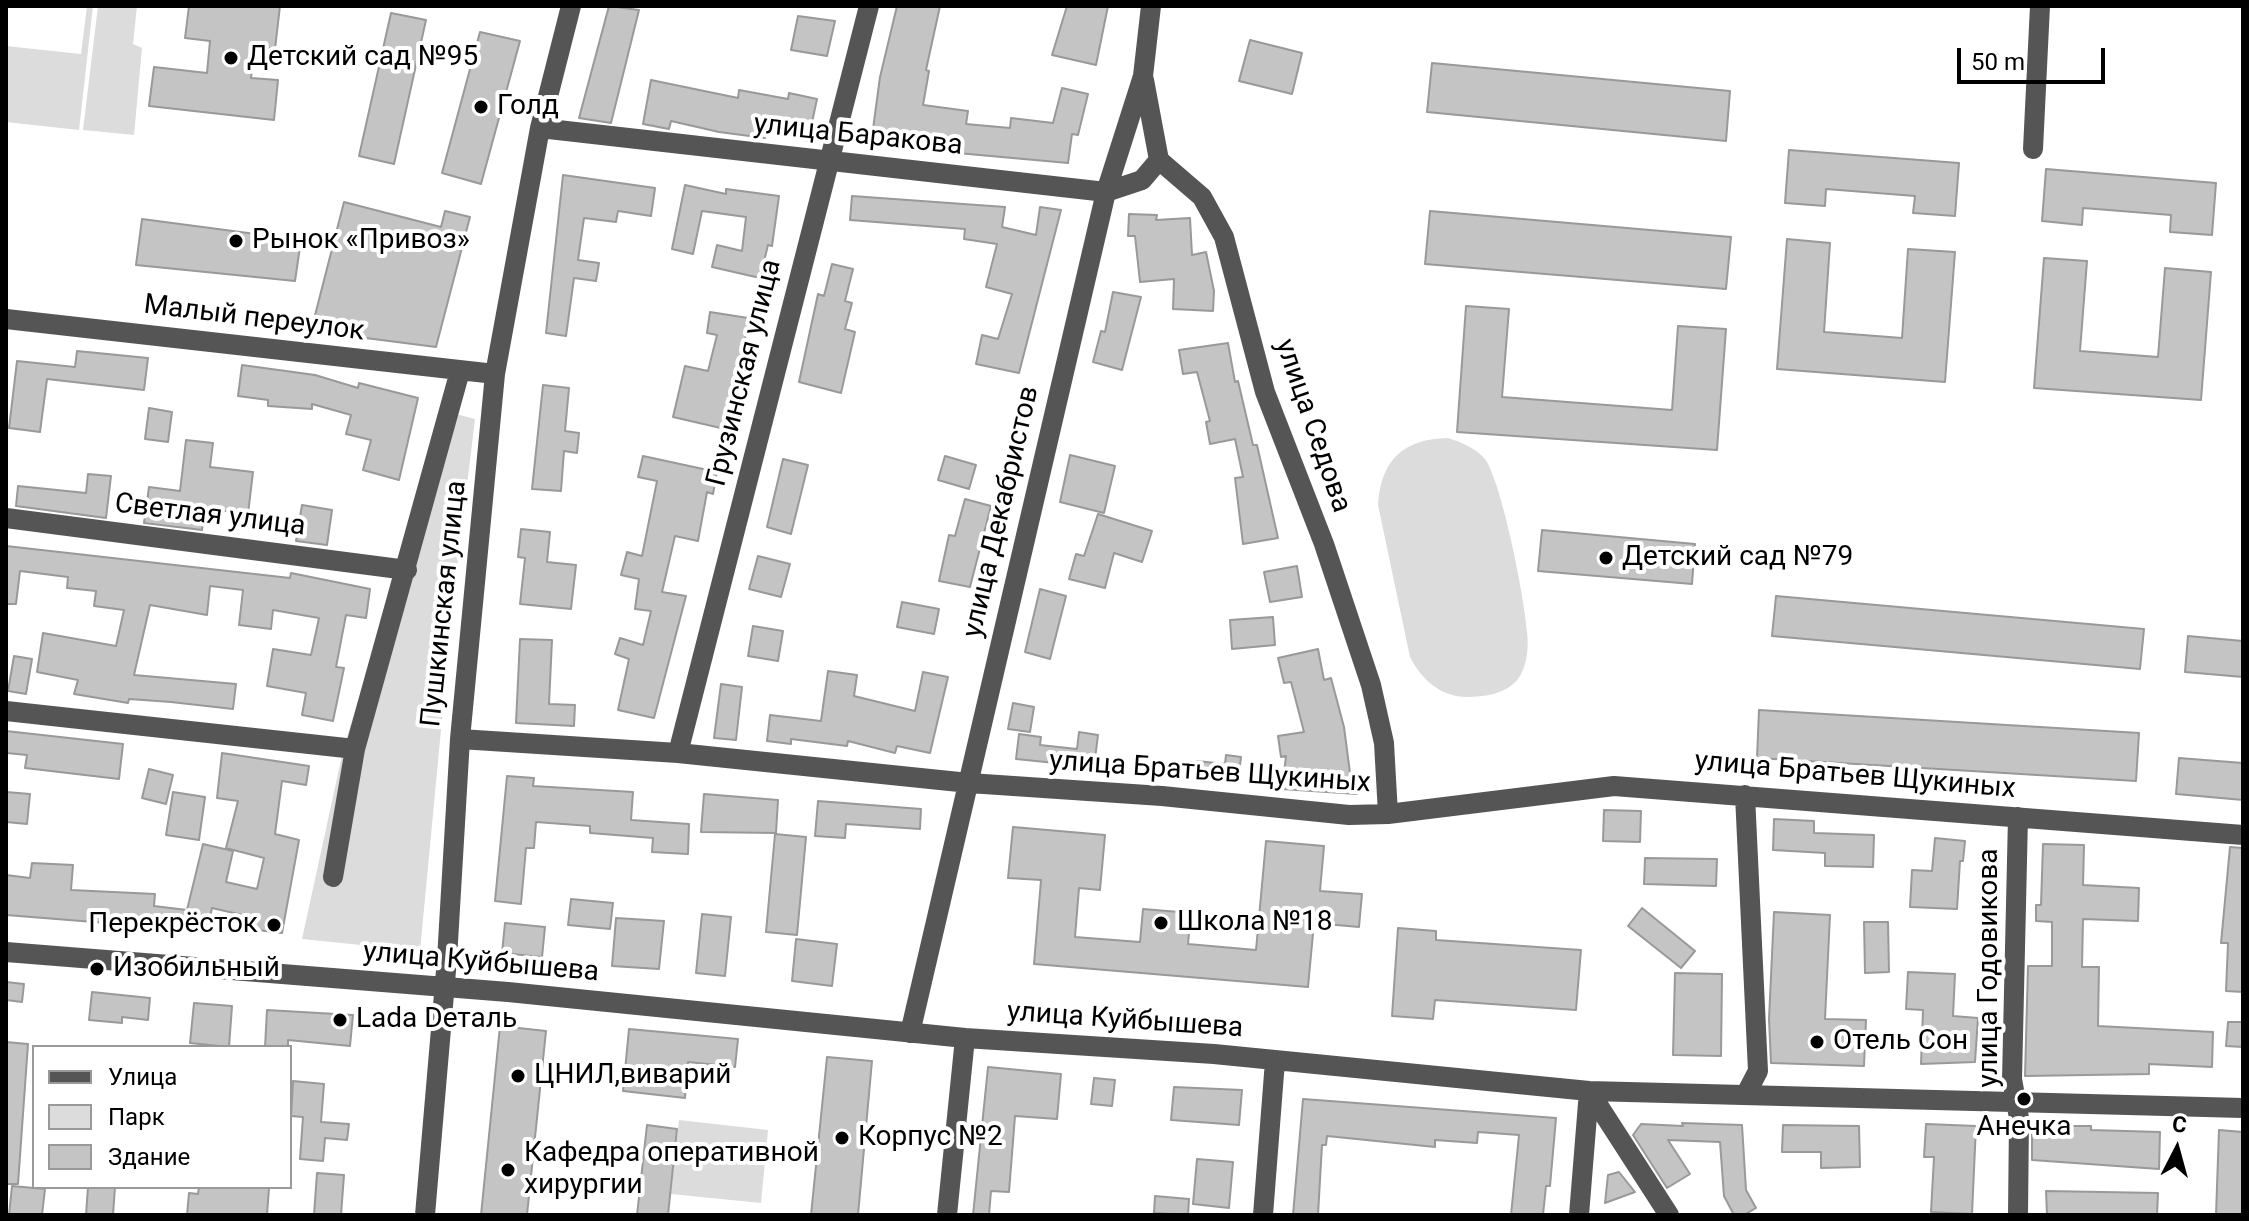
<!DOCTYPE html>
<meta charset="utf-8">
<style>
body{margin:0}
#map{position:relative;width:2249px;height:1221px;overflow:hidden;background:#fff;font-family:Roboto,sans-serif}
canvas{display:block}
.frame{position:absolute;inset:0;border:8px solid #000;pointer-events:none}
.legend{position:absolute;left:32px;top:1045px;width:260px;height:144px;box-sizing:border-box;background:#fff;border:2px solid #999;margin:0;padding:10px 14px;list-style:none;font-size:24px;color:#000}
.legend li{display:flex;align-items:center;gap:16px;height:40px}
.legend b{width:40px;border:2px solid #999}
.north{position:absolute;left:2137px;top:1109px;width:80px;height:80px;-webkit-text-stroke:6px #fff;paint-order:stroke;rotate:6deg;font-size:22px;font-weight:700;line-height:32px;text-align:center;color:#000}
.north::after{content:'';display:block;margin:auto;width:28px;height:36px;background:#000;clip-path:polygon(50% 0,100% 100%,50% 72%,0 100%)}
.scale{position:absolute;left:1957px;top:48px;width:148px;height:36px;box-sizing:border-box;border:4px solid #000;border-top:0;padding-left:10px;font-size:24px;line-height:28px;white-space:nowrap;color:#000;-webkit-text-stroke:6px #fff;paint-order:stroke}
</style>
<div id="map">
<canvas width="2249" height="1221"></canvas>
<div class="frame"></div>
<ul class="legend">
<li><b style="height:10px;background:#555"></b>Улица</li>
<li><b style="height:22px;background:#dcdcdc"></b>Парк</li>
<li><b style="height:22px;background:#c4c4c4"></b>Здание</li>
</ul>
<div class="north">С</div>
<div class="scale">50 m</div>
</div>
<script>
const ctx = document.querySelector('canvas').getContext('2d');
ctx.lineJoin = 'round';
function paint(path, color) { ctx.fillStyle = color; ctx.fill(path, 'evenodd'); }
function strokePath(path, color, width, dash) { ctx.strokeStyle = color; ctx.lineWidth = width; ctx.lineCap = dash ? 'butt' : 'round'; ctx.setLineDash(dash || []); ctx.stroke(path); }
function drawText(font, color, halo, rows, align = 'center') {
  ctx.font = font + ' Roboto,sans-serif'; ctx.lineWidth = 8; ctx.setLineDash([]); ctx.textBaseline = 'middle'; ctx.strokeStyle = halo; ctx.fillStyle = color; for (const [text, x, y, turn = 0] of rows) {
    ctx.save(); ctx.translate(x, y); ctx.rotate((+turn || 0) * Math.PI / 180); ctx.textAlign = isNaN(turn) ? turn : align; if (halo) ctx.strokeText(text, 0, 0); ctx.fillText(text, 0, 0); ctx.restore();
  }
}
paint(new Path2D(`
 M87,6H93L79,130L6,122V46L81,54Z
 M98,6H137L133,44L142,48L134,135L83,130Z
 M448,412L475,419L454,593L420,951L302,939L344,746Z
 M1448,438C1461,442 1477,449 1485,459C1502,483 1525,600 1527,632C1529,647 1527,667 1518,679C1506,694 1484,697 1467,697C1441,697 1421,679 1410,657L1378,505C1381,459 1404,439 1448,438Z
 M679,1120L768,1130L761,1203L671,1194Z`), '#dcdcdc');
const building = new Path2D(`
 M189,6H280L275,49L255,46L251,78L278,80L274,120L149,106L154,67L207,73L210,41L185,38Z
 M609,6L639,10L611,123L579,118Z
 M897,6H940L926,70L929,71L923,105L968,111L966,124L1010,128L1011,118L1053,123L1062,88L1088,94L1078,135L1072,134L1068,163L935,151L936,140L873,129L880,77Z
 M1067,6H1108L1096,65L1052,55Z
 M391,13L426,20L394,164L359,156Z
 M798,16L835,21L827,56L791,50Z
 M480,32L520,41L481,184L442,173Z
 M1250,40L1302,53L1292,94L1239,81Z
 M1432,63L1730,91L1726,141L1427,112Z
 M651,80L738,98L739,90L788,99L789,93L817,99L808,141L766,132L765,138L719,132L671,121L669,129L643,124Z
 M1789,150L1959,163L1955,216L1913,213L1915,196L1826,189L1825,206L1785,203Z
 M2046,169L2216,183L2212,235L2170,232L2171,215L2083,208L2082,225L2042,221Z
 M563,175L655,188L651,216L618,211L616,222L584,218L578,260L599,263L596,281L574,278L566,336L546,333Z
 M685,185L726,194V189L779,196L772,246L768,245L760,278L712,267L717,245L742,251L746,217L702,211L693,254L672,249Z
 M852,196L1005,207L1002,227L1036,235L1040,207L1061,210L1019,373L976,364L982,335L998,339L1012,294L986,287L997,244L964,239L965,229L850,220Z
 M344,202L441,227L445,211L470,217L436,347L311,331Z
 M1430,211L1731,237L1726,289L1425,264Z
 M1129,214L1157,215L1156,220L1190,218L1192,255L1206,252L1214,291L1213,311L1173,309L1174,279L1140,282L1135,236H1128Z
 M142,219L301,240L295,281L136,265Z
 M1787,239L1830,243L1824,332L1902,338L1908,249L1955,252L1945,382L1777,369Z
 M2044,258L2087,261L2080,351L2158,357L2165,268L2211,272L2201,400L2034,388Z
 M832,264L853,269L845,301L852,303L845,329L855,332L841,393L799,382L818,294L824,296Z
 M1113,292L1141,297L1122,370L1093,362L1101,331L1105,332Z
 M1466,306L1509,309L1502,397L1672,410L1678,326L1726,329L1717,450L1457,432Z
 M710,312L748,318L744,346L747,347L725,429L673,417L685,366L708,371L717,335L707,333Z
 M1228,343L1235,382L1238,381L1253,445H1257L1278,538L1243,544L1235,478L1243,477L1235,439L1210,444L1206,422L1210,421L1197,372L1183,374L1179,350Z
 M77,351L148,358L144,390L47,379L40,432L9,428L17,361L75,367Z
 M242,365L315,375L358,388L359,383L418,398L399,480L363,470L371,440L346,434L351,415L312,404V409L268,406V400L238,396Z
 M543,385L569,388L565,431L579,433L577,453L564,451L561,491L532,489Z
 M149,408L172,412L168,442L145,439Z
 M186,440L213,443L210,467L253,472L248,514L205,508L202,530L144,523L149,487L180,491Z
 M1070,455L1115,466L1104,513L1060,502Z
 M643,456L717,472L713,494L707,492L698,541L675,536L662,592L686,596L654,718L618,710L629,659L615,654L620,638L643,645L651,611L635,609L639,579L621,575L627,552L642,556L657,481L638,477Z
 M945,456L976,465L969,489L938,480Z
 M783,459L808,465L791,534L767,527Z
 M88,474L111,476L106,518L16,506L18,486L86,493Z
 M965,499L991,506L970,587L939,581L949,535L955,536Z
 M302,505L332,510L327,545L296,541Z
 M1098,514L1152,531L1142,562L1114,553L1105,588L1069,579L1076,554L1084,556Z
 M521,529L550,532L547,562L576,565L571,609L520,604L525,558L518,557Z
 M1542,530L1695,544L1692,584L1538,571Z
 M6,546L290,578L291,573L370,589L366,618L346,615L336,667L344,668L333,721L302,715L306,693L267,686L273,649L311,655L319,618L273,610L271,629L239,625L243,590L210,586L207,615L150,605L134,675L236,684L233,709L171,702L129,699L128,703L74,694L78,680L37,672L43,633L116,646L124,610L94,606L96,591L67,588L68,577L20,571L16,604H6Z
 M758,556L790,564L781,597L749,589Z
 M1297,566L1302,597L1270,602L1264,572Z
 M1040,589L1066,596L1050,659L1025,652Z
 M1776,596L2144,629L2140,669L1772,636Z
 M902,602L939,609L934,634L897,627Z
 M1273,617L1275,645L1232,649L1230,620Z
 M753,626L783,631L778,661L748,656Z
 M2188,636L2243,641V677L2185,672Z
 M520,639L552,640L549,704L575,705L574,726L516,723Z
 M1318,649L1324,680L1331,678L1344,727L1350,773L1359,774L1357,794L1282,789L1286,756L1281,757L1278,736L1304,732L1291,682L1284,683L1278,658Z
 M14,656L32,659L26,694L8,691Z
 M828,671L857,675L854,696L915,711L923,672L948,677L930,753L897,746L895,753L848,741L847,746L791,739V744L767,741L770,715L821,721Z
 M721,684L742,687L736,740L714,738Z
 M1013,703L1034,707L1030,732L1008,729Z
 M1759,710L2139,733L2136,781L1757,758Z
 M6,731L123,744L119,779L25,768L27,755L6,753Z
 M1079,732L1098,735L1094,767L1016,759L1019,734L1041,737L1040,745L1077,749Z
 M222,753L309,766L306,785L282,781L275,834L299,840L282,933L249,929L251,917L212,908L207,931L6,915V875L30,878L32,863L73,865L71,890L155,894L154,906L187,910L203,844L233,851L226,882L257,889L264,858L226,848L238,801L217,798Z
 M1226,755L1241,757L1238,782L1196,778L1197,761L1225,764Z
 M2179,758L2243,763V800L2176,794Z
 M149,769L173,775L166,804L142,798Z
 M507,776L534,778L533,786L633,792L631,820L689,824L688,854L652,852L653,838L590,833V826L536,822L534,848H526L521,904L495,901Z
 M6,792L30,794L27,824L6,822Z
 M173,792L205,797L199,840L166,835Z
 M704,794L778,800L776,833L701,832Z
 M818,801L921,809L920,829L846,824L845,838L815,836Z
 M1604,810L1641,811L1640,842L1603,841Z
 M1774,819L1814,821V833L1874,835L1873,867L1825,866V853L1773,850Z
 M1013,827L1105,835L1100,890L1079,888L1075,937L1140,942L1143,909L1191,913L1188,944L1256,950L1266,841L1324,846L1320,891L1362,894L1359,927L1314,923L1308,987L1034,964L1041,880L1008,878Z
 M775,834L806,837L797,935L766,932Z
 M1935,838L1965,841L1963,861H1960L1957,909L1910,907L1912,870L1932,871Z
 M2043,844L2084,845L2083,885L2139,888L2138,921L2083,919L2082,967H2099L2098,1026L2213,1032L2212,1067L2149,1064V1074L2025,1076L2028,966H2052V922L2036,921V905H2041Z
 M2230,847L2243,848V992L2226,991L2228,943H2221Z
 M1645,858L1717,859L1716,886L1644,884Z
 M571,899L613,903L610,929L568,925Z
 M1642,908L1695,951L1681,968L1628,926Z
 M1774,912L1830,915L1825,1019L1866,1020L1864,1066L1771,1063L1769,1019Z
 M702,914L731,917L725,976L696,973Z
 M616,918L664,921L659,969L612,966Z
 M1864,922H1888L1889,972L1865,973Z
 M505,923L545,927L542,957L502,953Z
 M1398,928L1436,931V940L1581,950L1576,1010L1435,1000L1433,1019L1392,1016Z
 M796,939L837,944L832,986L792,981Z
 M1908,972L1955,974L1953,1016L1978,1018L1975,1062L1921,1064L1923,1010L1906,1009Z
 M1675,973L1722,974L1721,1056L1673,1055Z
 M6,982L24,984L22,1002L6,1000Z
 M92,992L150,998L148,1020L122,1017V1023L89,1020Z
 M194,1003L232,1006L229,1047L190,1043Z
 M267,1010L353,1015L350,1046L288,1040V1047H265Z
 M2228,1022H2243V1047L2226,1046Z
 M500,1026L546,1031L527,1215H481Z
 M629,1029L738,1039L735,1067L688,1062L685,1098L623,1091Z
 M6,1042L28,1044L18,1184H6Z
 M827,1057L872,1061L858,1215H811Z
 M988,1067L1061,1074L1057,1119L1015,1116L1009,1192L991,1191L989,1215H973Z
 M1094,1078L1115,1080L1112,1106L1091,1104Z
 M293,1081L324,1084L321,1122L349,1124L347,1140L325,1138L323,1161L300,1159L303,1117L291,1116Z
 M1174,1087L1242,1090L1239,1125L1171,1120Z
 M1303,1099L1556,1118L1550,1186H1546L1543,1215H1511L1519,1135L1478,1132L1477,1143L1435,1140V1147L1327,1136L1326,1145H1322L1318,1215H1293Z
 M1682,1123L1742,1125L1746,1190L1756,1208L1744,1215H1734L1724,1196L1720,1142L1668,1140L1690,1174L1667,1188L1633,1135L1641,1124L1683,1126Z
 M1926,1124L1976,1126L1972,1214L1931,1212L1934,1157H1924Z
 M647,1125L677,1129L668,1215H637Z
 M1783,1125L1859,1126L1860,1167L1821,1168V1152H1782Z
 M2072,1126H2091V1130L2160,1132L2159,1169L2032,1160V1127L2072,1130Z
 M2219,1130L2243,1132V1215H2216Z
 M1197,1159L1233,1162L1229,1208L1193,1204Z
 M1619,1172L1635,1192L1605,1203L1608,1175Z
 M317,1173L344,1175L341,1215H314Z
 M12,1186L45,1189L42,1215H9Z
 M88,1187H115L113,1215H86Z
 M199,1187L269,1188L267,1215H187L189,1193L198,1194Z
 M2046,1191L2158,1193L2157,1215H2047Z
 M1155,1196L1189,1199L1188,1215L1154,1213Z`);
paint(building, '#c4c4c4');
strokePath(building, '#999', 2);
strokePath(new Path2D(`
 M1144,80L1159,160L1202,197L1224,237L1265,392L1324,544L1371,685L1384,743L1388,814
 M540,128L1106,192L1142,180L1159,160
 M2033,149L2040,6
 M6,319L495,374
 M6,518L407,570
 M6,711L355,749
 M460,739L678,753L969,783L1162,796L1349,815L1388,814L1614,786L2243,835
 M678,753L869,6
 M1745,795L1758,1071L1746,1094
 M333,877L355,749L460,371
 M6,952L508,992L965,1038L1214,1054L1589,1091L2243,1108
 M910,1033L1106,192L1143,76L1151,6
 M1589,1091L1669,1215
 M425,1215L447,959L460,739L495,374L540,128L571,6
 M947,1215L965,1038
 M1263,1215L1275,1061
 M1579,1215L1589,1091
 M2018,1215L2019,1118L2012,1079L2018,817`), '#555', 20);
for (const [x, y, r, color] of [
 [231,58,8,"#000"],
 [481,107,8,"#000"],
 [236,241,8,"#000"],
 [1606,558,8,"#000"],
 [1161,923,8,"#000"],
 [274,925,8,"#000"],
 [97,969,8,"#000"],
 [340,1020,8,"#000"],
 [1817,1042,8,"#000"],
 [518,1076,8,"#000"],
 [2024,1099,8,"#000"],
 [842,1138,8,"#000"],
 [508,1170,8,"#000"]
]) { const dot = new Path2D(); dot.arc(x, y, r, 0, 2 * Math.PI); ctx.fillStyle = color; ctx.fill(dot); strokePath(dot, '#fff', 3); }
drawText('28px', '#000', '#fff', [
 ["Детский сад №95",247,58],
 ["Голд",497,107],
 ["Рынок «Привоз»",252,241],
 ["Детский сад №79",1622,558],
 ["Школа №18",1177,923],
 ["Перекрёсток",258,925,"right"],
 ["Изобильный",113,969],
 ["Lada Dеталь",356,1020],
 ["Отель Сон",1833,1042],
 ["ЦНИЛ,виварий",534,1076],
 ["Анечка",2024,1128,"center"],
 ["Корпус №2",858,1138],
 ["Кафедра оперативной",524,1154],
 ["хирургии",524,1186]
], 'left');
drawText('28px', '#000', '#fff', [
 ["улица Баракова",858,136,6],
 ["Малый переулок",254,319,7],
 ["Грузинская улица",745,373,-76],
 ["улица Седова",1312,426,71],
 ["улица Декабристов",1002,512,-77],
 ["Светлая улица",210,516,7],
 ["Пушкинская улица",445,604,-84],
 ["улица Братьев Щукиных",1210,773,4],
 ["улица Братьев Щукиных",1855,776,5],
 ["улица Куйбышева",481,963,5],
 ["улица Годовикова",1990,968,-90],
 ["улица Куйбышева",1125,1021,4]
]);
</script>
